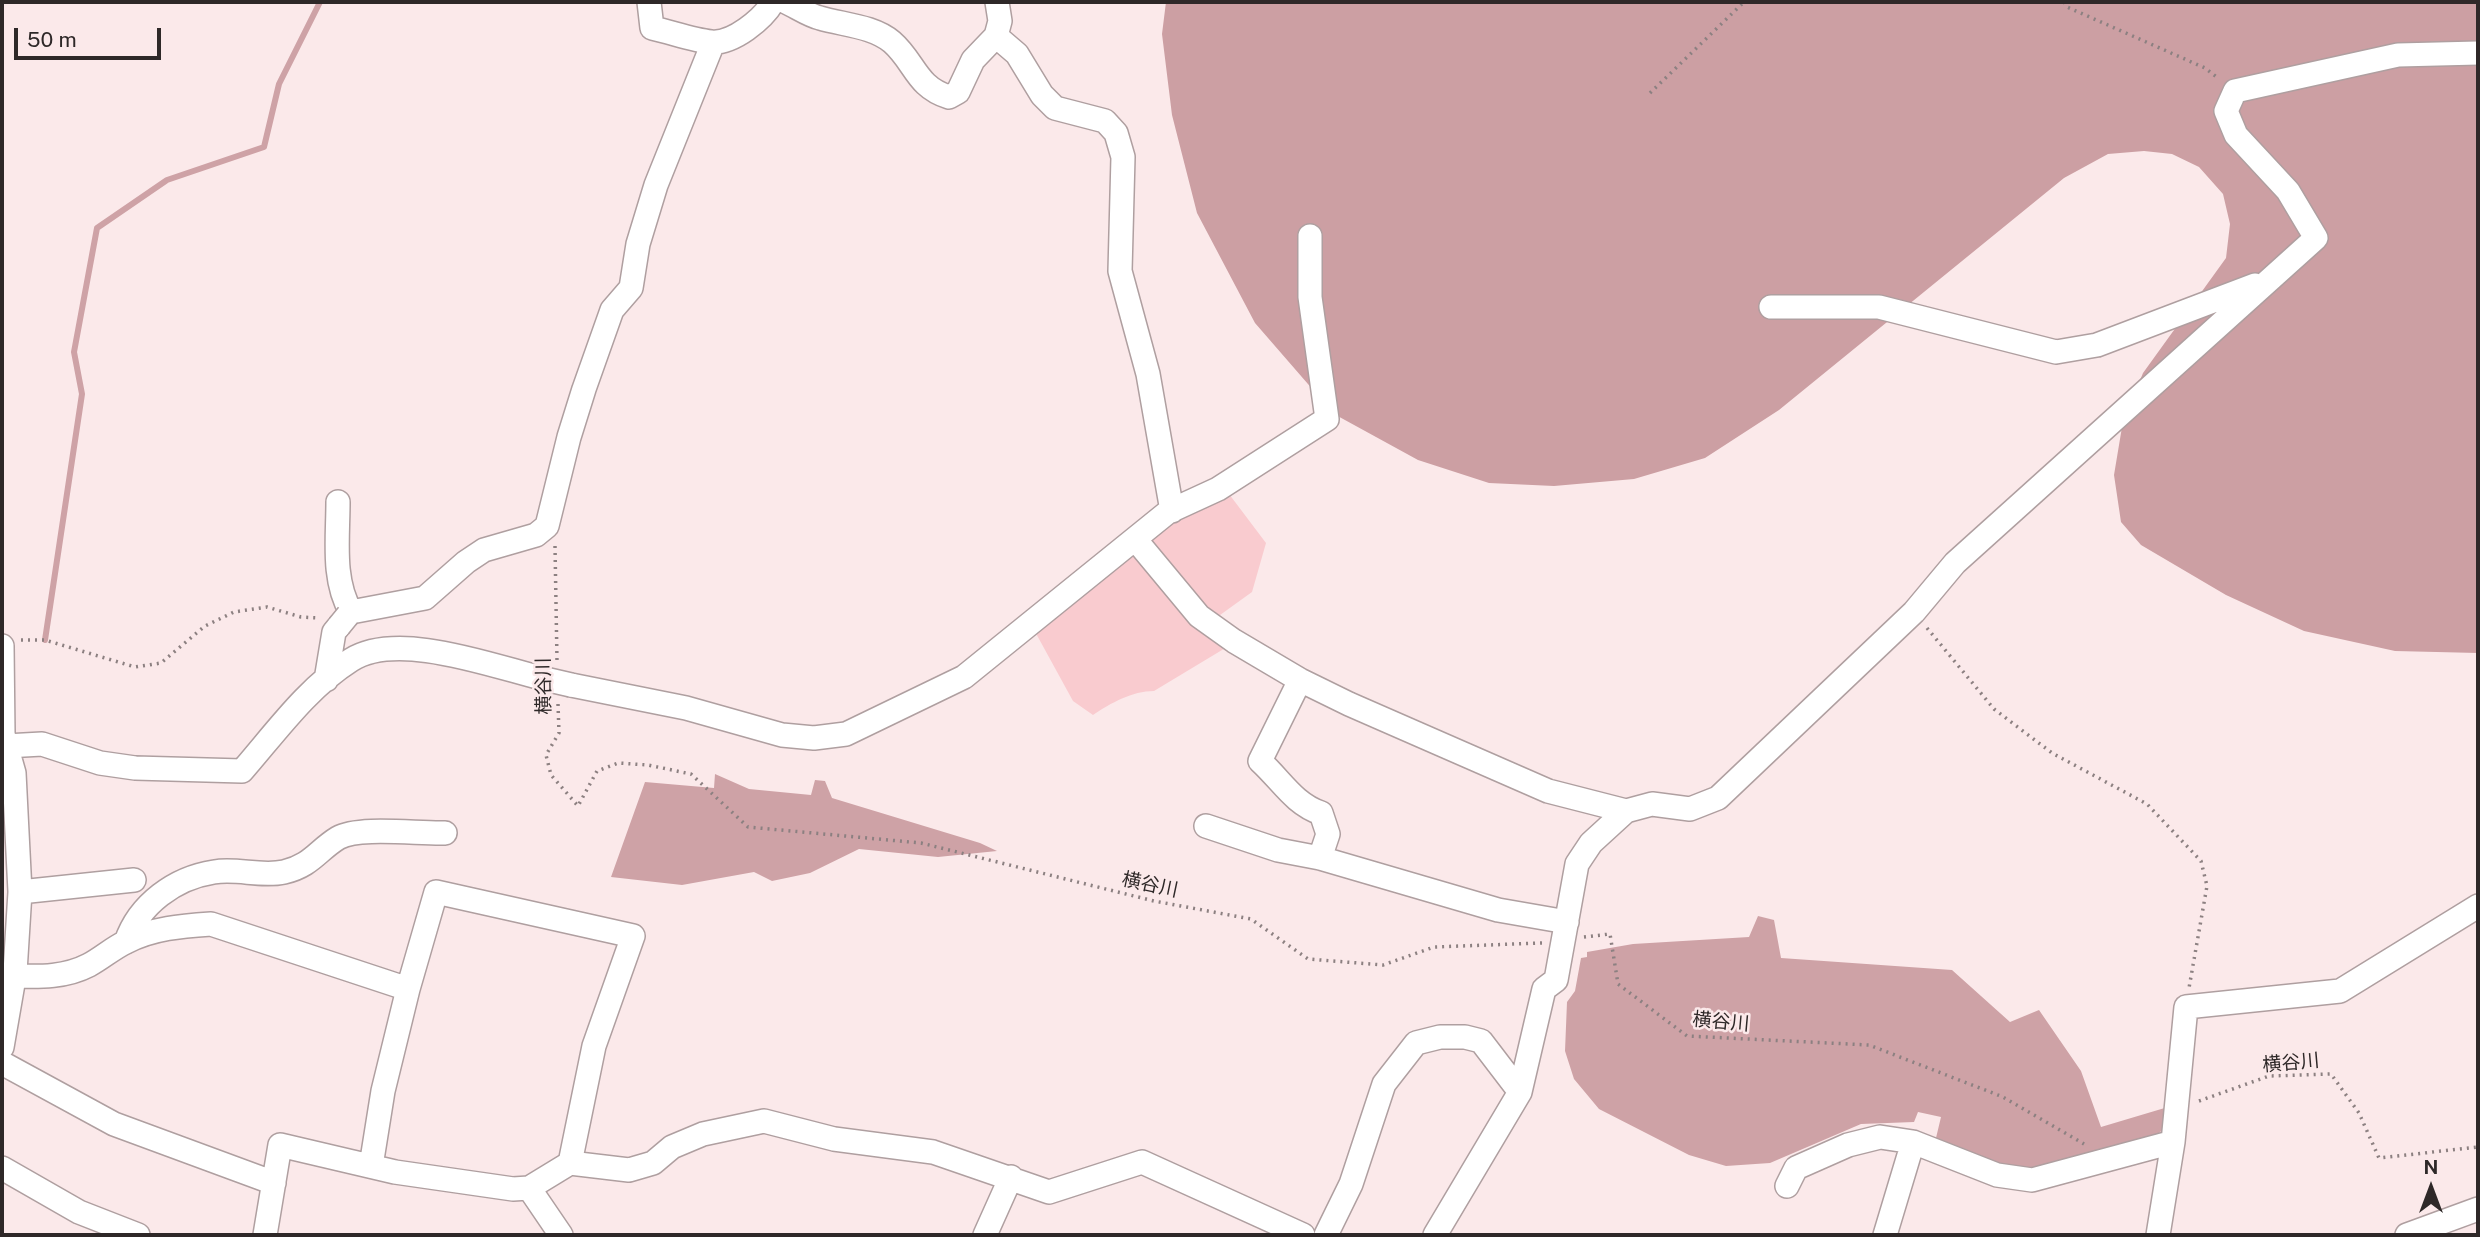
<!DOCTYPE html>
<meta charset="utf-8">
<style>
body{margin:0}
#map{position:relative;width:2480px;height:1237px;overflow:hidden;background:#fbe9ea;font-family:"Public Sans",sans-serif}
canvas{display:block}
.frame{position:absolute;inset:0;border:4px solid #2e2828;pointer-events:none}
.north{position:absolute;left:2396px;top:1153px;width:70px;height:70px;-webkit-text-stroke:5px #fbe9ea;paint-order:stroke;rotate:0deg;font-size:19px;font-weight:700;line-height:28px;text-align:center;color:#2e2828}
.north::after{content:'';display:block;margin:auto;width:24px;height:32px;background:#2e2828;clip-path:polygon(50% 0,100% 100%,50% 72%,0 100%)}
.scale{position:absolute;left:14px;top:28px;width:147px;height:32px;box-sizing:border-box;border:4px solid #2e2828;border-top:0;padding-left:9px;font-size:21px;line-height:24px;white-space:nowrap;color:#2e2828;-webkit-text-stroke:5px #fbe9ea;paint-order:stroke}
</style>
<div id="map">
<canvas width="2480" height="1237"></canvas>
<div class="frame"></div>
<div class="north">N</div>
<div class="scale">50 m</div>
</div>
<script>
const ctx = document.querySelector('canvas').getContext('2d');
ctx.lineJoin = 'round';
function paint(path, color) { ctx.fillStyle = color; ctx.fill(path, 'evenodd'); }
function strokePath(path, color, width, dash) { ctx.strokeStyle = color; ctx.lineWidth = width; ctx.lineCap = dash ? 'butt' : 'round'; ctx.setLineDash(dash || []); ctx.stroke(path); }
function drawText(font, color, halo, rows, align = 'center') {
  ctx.font = font + ' "Public Sans","Noto Sans JP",sans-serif'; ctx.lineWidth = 5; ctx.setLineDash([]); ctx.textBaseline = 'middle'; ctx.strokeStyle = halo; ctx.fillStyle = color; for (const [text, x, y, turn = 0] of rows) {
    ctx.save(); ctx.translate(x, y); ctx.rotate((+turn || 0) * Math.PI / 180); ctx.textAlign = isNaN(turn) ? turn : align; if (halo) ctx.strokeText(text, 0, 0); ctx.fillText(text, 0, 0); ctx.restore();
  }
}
paint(new Path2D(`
 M1226,490L1266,543L1252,592L1202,628L1227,647L1154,691C1132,691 1111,703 1093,715L1073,701L1033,628L1134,546Z`), '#f9cbcf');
paint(new Path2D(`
 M1166,2H2478V653L2395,651L2304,631L2226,595L2141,545L2121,522L2114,475L2123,421L2143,373L2226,258L2230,224L2223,194L2199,167L2172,154L2144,151L2108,154L2064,178L1779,410L1705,458L1634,479L1554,486L1489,483L1418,460L1334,414L1255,323L1197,213L1172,115L1162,34Z`), '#cc9fa3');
paint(new Path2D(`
 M715,774L749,789L811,795L815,780L825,781L832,798L980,843L997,851L938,857L859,849L810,873L772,881L754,872L682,885L611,877L645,782L714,788Z
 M1758,916L1774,920L1781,958L1952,970L2010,1022L2039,1010L2081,1071L2101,1127L2168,1107L2169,1124L2149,1142L2033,1173L1990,1167L1936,1138L1941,1117L1918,1112L1914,1122L1861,1124L1770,1163L1726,1166L1689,1155L1599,1109L1574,1079L1565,1051L1567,1002L1575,991L1581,958L1587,957V952L1633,944L1749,937Z`), '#cea2a6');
strokePath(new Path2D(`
 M45,640L82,394L74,352L97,228L167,180L264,147L279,84L320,2`), '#cea2a6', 6);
const minor = new Path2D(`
 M649,2L652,28C671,32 692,40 711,42C733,44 763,19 773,2
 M786,2C797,7 808,15 820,18C844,25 873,26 892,42C915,62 916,87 949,97L958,92L973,60L996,36L1000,21L997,2
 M996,36L1017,54L1042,95L1055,108L1105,121L1116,133L1123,157L1120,271L1148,374L1172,511
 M1771,307H1879L2056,352L2097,345L2255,285
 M338,502C338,539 332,580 351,612
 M1135,539L1199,616L1234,641L1300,680L1349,704L1548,791L1626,811
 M348,615L351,612L425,598L466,562L484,550L536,535L547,526L569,437L584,389L612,310L631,288L638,244L656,185L713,43
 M2,646L3,734L14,773L20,892L15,972L2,1047
 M326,680L334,632L339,626
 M1300,680L1260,761C1281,780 1294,804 1321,813L1328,834L1320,858
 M571,685L686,708L782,735L814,738L846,734L964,677L1168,512L1218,489L1327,419L1310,297V236
 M6,746L42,744L100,763L135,768L242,771C276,732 307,688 351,660C398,630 495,667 545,679
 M1206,826L1278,850L1320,858L1498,910L1567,922
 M20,892L134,880
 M126,942C139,904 175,878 214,872C237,868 261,877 284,872C311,866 318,850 338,838C359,826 418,834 445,833
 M15,976C41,977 66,977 89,965C102,958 113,948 126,942C153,928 182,926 211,924L408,989L436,892L633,936L594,1046L570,1163L529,1188L513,1189L395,1172L280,1145L265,1235
 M2,1063L114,1124L274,1183
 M570,1163L629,1170L653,1163L672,1147L703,1134L764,1121L834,1139L933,1152L1049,1192L1142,1162L1303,1235
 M371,1166L383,1091L408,989
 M2,1168L79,1212L138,1235
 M1787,1186L1796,1168L1848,1145L1880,1137L1913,1142L1997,1175L2032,1180L2173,1142
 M529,1188L561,1235
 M985,1235L1011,1177
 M1326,1235L1351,1184L1384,1084L1416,1043L1440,1037H1465L1481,1041L1520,1092
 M1435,1235L1520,1092L1544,989L1556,980L1577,864L1591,843L1626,811L1652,804L1690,809L1718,798L1914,612L1955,563L2316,238L2288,191L2236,135L2226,111L2235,91L2398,55L2478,53
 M1885,1235L1913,1142
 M2158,1235L2173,1142L2186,1007L2340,991L2478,906
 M2407,1235L2478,1209`);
strokePath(minor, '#af9fa0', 26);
strokePath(new Path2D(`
 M2064,2L2067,7L2205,68L2219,79
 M1650,93L1744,2
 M555,546L557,661
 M1927,628L1994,709L2052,753L2147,804L2201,861L2207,886L2189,988
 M21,640H45L135,667L161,663L205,626L234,612L267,607L301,617L319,618
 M558,704L559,733L546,755L551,775L578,806L597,771L618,763L648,765L691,774L748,827L921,843L1154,901L1251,919L1308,959L1383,965L1434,947L1542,943
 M1584,937L1610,934L1618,984L1687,1036L1869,1045L2003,1097L2084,1144
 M2199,1101L2269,1076L2331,1074L2359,1113L2379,1158L2478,1147`), '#8c8081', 3.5, [2, 5]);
strokePath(minor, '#fff', 23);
const minorBridge = new Path2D(`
 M339,626L348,615
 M545,679L571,685`);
strokePath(minorBridge, '#af9fa0', 26, []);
strokePath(minorBridge, '#fff', 23);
drawText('19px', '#2e2828', '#fbe9ea', [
 ["横谷川",544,686,-91],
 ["横谷川",1150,885,12],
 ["横谷川",1721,1022,5],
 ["横谷川",2291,1063,-5]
]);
</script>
